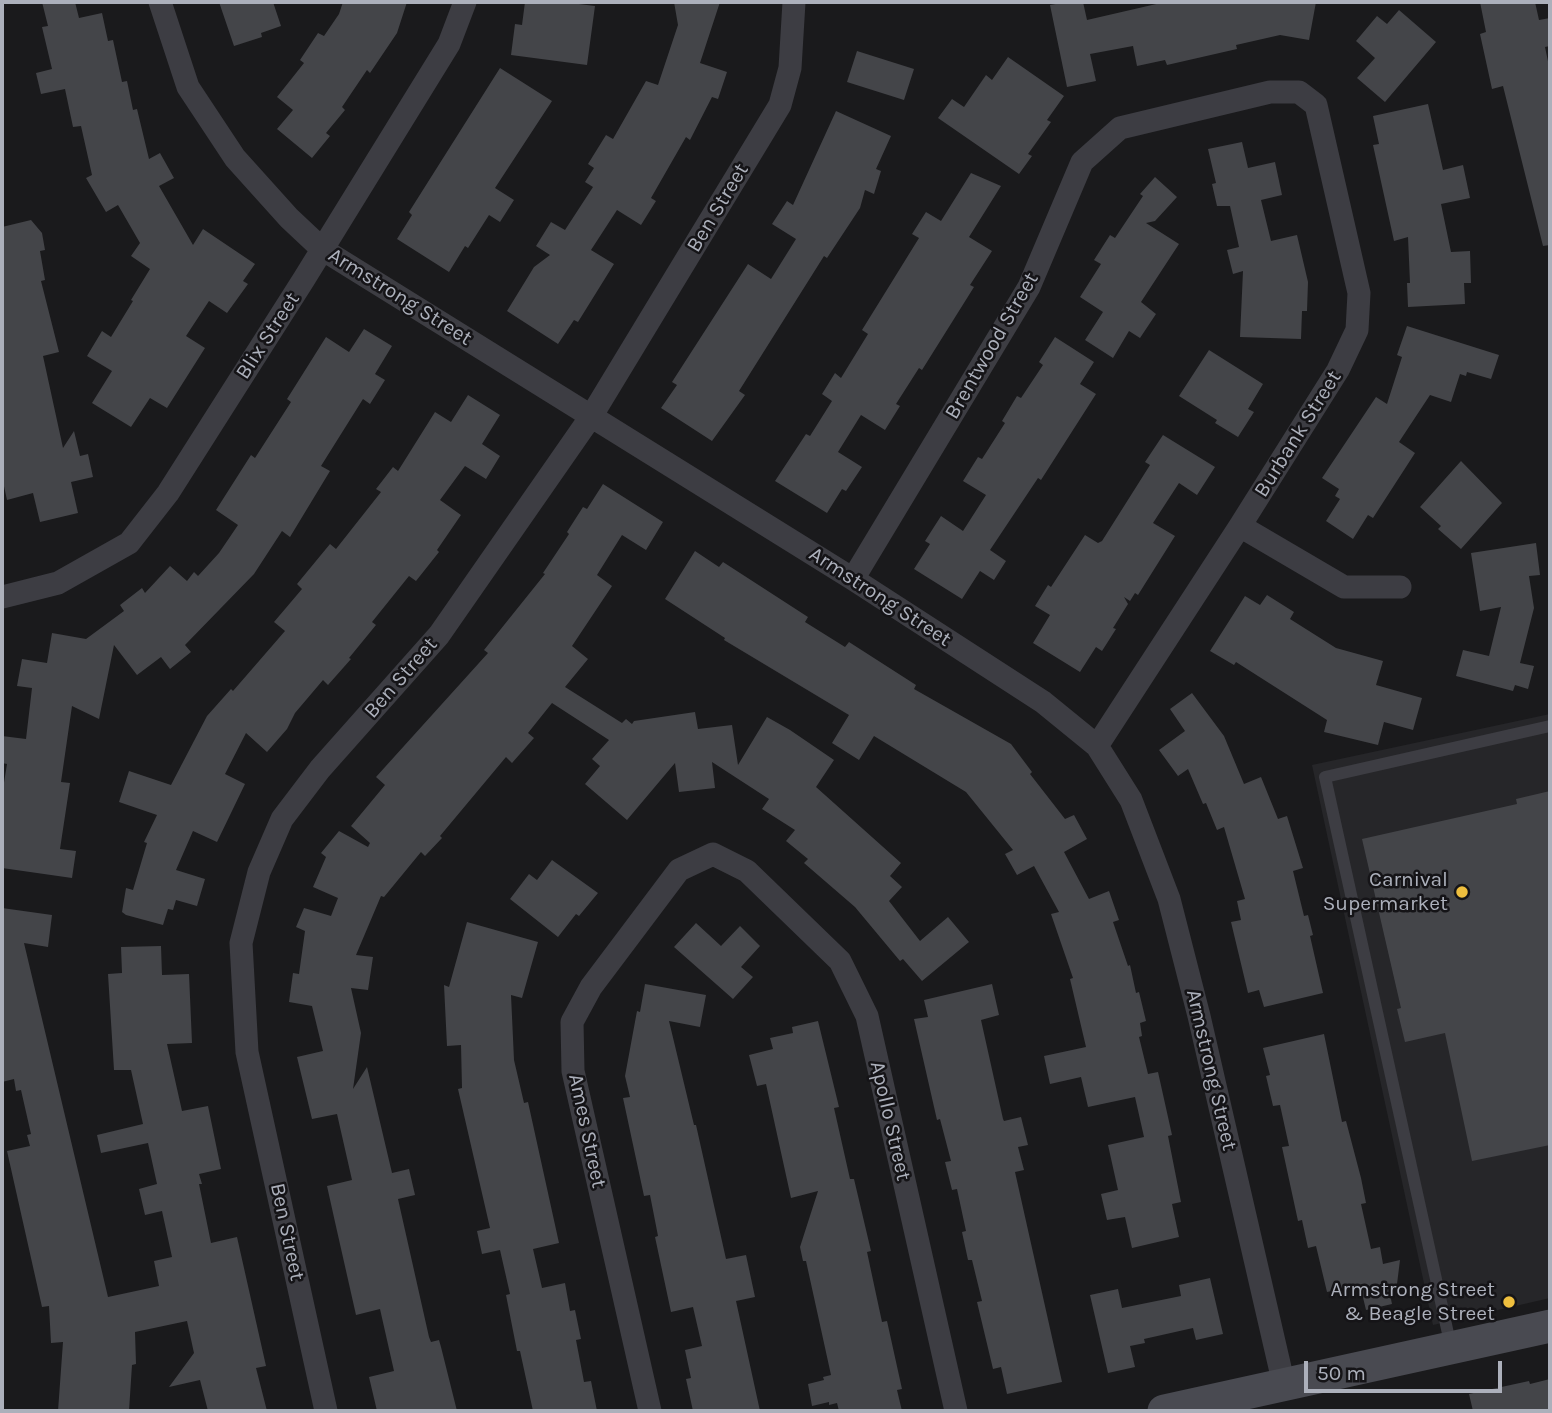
<!DOCTYPE html>
<style>
body{margin:0}
#map{position:relative;width:1552px;height:1413px;overflow:hidden;background:#1a1a1c;font-family:Karla,sans-serif}
canvas{display:block}
.frame{position:absolute;inset:0;border:4px solid #acb0bb;pointer-events:none}
.scale{position:absolute;left:1304px;top:1361px;width:198px;height:32px;box-sizing:border-box;border:4px solid #acb0bb;border-top:0;padding-left:9px;font-size:21px;line-height:24px;white-space:nowrap;color:#acb0bb;-webkit-text-stroke:5px #151417;paint-order:stroke}
</style>
<div id="map">
<canvas width="1552" height="1413"></canvas>
<div class="frame"></div>
<div class="scale">50 m</div>
</div>
<script>
const ctx = document.querySelector('canvas').getContext('2d');
ctx.lineJoin = 'round';
function paint(path, color) { ctx.fillStyle = color; ctx.fill(path, 'evenodd'); }
function strokePath(path, color, width, dash) { ctx.strokeStyle = color; ctx.lineWidth = width; ctx.lineCap = dash ? 'butt' : 'round'; ctx.setLineDash(dash || []); ctx.stroke(path); }
function drawText(font, color, halo, rows, align = 'center') {
  ctx.font = font + ' Karla,sans-serif'; ctx.lineWidth = 5; ctx.setLineDash([]); ctx.textBaseline = 'middle'; ctx.strokeStyle = halo; ctx.fillStyle = color; for (const [text, x, y, turn = 0] of rows) {
    ctx.save(); ctx.translate(x, y); ctx.rotate((+turn || 0) * Math.PI / 180); ctx.textAlign = isNaN(turn) ? turn : align; if (halo) ctx.strokeText(text, 0, 0); ctx.fillText(text, 0, 0); ctx.restore();
  }
}
paint(new Path2D(`
 M1550,714V1298L1433,1325L1312,765Z`), '#262629');
paint(new Path2D(`
 M42,2H75L79,18L102,13L108,41L113,40L122,82L127,81L133,110L137,109L149,159L160,153L174,178L159,186L193,245L203,229L255,264L243,281L248,284L227,313L209,301L186,336L205,348L167,408L150,398L131,427L92,403L112,371L87,356L102,331L111,337L133,301L131,300L150,269L131,256L140,243L118,205L106,212L86,178L92,175L81,126L73,127L65,89L41,94L36,73L52,69L42,27L48,26Z
 M219,2H273L281,26L261,33L262,37L234,46Z
 M343,2H407L397,33L370,73L367,70L342,107L345,110L326,133L330,136L312,158L277,129L293,110L277,97L304,63L300,60L318,33L324,36L339,14Z
 M525,2H563L595,6L587,65L511,55L515,24L522,25Z
 M674,2H720L700,63L727,72L718,99L712,97L690,140L686,137L651,198L656,201L641,225L617,210L591,250L614,264L578,322L574,320L558,344L507,311L534,267L550,255L536,246L551,222L565,230L593,187L585,182L594,168L588,164L606,135L613,139L646,81L658,85L678,25Z
 M1067,2H1083L1087,20L1165,2H1316L1309,40L1280,35L1236,45L1237,49L1167,65L1165,60L1137,66L1133,46L1090,54L1096,81L1067,87L1050,5Z
 M1480,2H1535L1539,20L1550,18V46L1545,47L1550,71V245L1543,246L1503,86L1492,89L1480,34L1486,32Z
 M1399,10L1436,42L1385,102L1357,78L1375,58L1356,41L1377,16L1387,24Z
 M857,51L914,69L904,100L847,82Z
 M1008,57L1064,96L1047,120L1051,122L1028,154L1032,156L1019,174L938,118L952,99L964,107L986,75L992,80Z
 M500,68L552,101L495,188L514,200L500,222L489,215L468,248L465,246L449,272L397,239L412,215L409,212Z
 M1428,104L1443,170L1463,165L1470,198L1441,204L1451,252L1470,251L1471,283H1464L1465,304L1408,307L1407,283H1410L1408,237L1394,241L1373,145L1379,144L1373,116Z
 M836,111L891,136L876,169L881,171L874,194L865,190L860,208L827,258L824,256L739,391L745,395L712,441L661,408L677,385L672,382L748,264L771,279L796,239L772,224L787,201L793,205Z
 M1242,142L1248,168L1275,162L1282,195L1261,200L1271,241L1297,235L1308,282L1307,311H1302L1301,339L1240,337L1243,271L1233,274L1227,250L1239,247L1230,206H1217L1212,184L1216,183L1208,149Z
 M971,173L1001,186L969,237L992,251L970,285L974,287L922,370L919,368L896,404L900,406L885,430L861,415L838,452L862,467L846,491L842,489L827,513L775,481L806,434L810,436L832,401L822,394L835,373L841,378L868,334L862,330L919,238L912,234L926,212L941,221Z
 M1155,177L1177,197L1155,221L1146,223L1179,244L1141,302L1156,314L1140,338L1129,331L1113,358L1085,340L1103,312L1080,297L1101,264L1094,260L1110,235L1115,238L1143,196L1140,194Z
 M31,220L42,233L45,250L40,251L45,280L41,281L59,352L43,356L63,448L74,431L80,456L88,454L93,477L71,482L78,513L40,522L33,493L7,500L2,477V227Z
 M1407,326L1499,355L1491,379L1467,372L1466,376L1460,374L1451,402L1430,395L1399,442L1415,453L1373,518L1368,515L1353,539L1326,521L1340,499L1335,496L1339,489L1322,478L1376,397L1387,404L1402,357L1397,355Z
 M364,329L392,346L375,374L385,380L370,404L363,399L321,466L330,471L290,537L282,531L254,574L185,645L191,652L170,669L161,657L137,675L114,645L99,719L72,706L61,782L70,783L60,849L76,851L72,878L2,868V795L7,764L2,763V736L26,739L32,688L17,686L22,659L47,663L52,633L86,639L124,611L120,605L142,588L145,593L170,566L187,581L194,572L198,576L219,553L238,525L216,510L251,455L255,458L291,402L287,399L326,337L349,352Z
 M1055,337L1094,362L1080,384L1096,394L1041,480L1038,478L990,550L1006,561L994,580L980,571L962,599L914,569L930,544L925,541L941,516L963,531L986,495L963,481L978,457L982,459L1005,423L1002,421L1017,396L1021,398L1043,365L1039,362Z
 M1209,350L1263,384L1248,409L1254,412L1238,437L1215,423L1217,420L1179,396Z
 M468,395L500,415L482,444L500,456L486,479L465,466L440,500L461,515L437,550L439,552L416,581L409,576L372,622L376,625L349,658L351,659L328,685L323,680L295,713L287,729L267,752L246,733L225,774L245,784L217,842L193,831L176,870L205,879L197,906L176,900L173,910L168,909L163,925L126,915L122,912L126,888L133,890L147,843L144,842L157,815L119,802L129,771L171,785L207,716L231,689L233,691L285,631L274,622L302,589L297,584L330,544L336,549L381,492L376,489L393,467L398,471L435,412L451,422Z
 M1163,435L1215,467L1197,495L1179,483L1153,523L1175,536L1138,595L1135,593L1130,601L1124,597L1128,604L1113,628L1116,629L1102,651L1096,647L1080,672L1033,643L1050,615L1035,606L1048,585L1051,587L1085,535L1098,543L1102,541L1150,465L1145,462Z
 M1461,461L1502,503L1461,549L1438,529L1441,526L1420,507Z
 M603,484L663,522L646,550L622,535L597,575L612,586L572,646L588,659L565,687L622,723L626,719L632,724L634,721L695,712L698,729L732,725L738,765L767,717L790,730L834,760L816,787L901,863L890,876L902,887L889,901L920,941L948,917L969,942L922,981L903,959L900,961L855,907L804,863L808,859L786,841L795,830L762,809L769,799L712,762L715,788L679,792L675,763L627,820L585,784L600,766L592,759L609,740L552,703L528,733L534,738L512,763L506,757L440,836L442,838L425,856L421,852L384,897L381,896L356,955L373,957L368,990L351,988L361,1033L353,1089L367,1067L392,1173L409,1169L415,1195L398,1199L429,1337L431,1342L439,1340L441,1347L457,1411H377L369,1377L394,1371L380,1309L356,1315L335,1222L327,1186L352,1180L337,1114L312,1119L297,1057L323,1051L312,1006L289,1002L293,973L299,974L305,931L296,927L304,908L331,916L338,898L313,887L326,857L321,853L339,831L368,847L370,843L351,826L385,785L376,777L488,653L484,650L545,574L543,573L569,534L567,532L583,507L587,509Z
 M1536,543L1540,575L1529,576L1534,608L1520,663L1534,666L1528,689L1515,685L1513,691L1456,676L1463,650L1489,656L1501,607L1480,611L1471,553Z
 M695,551L719,567L723,562L808,617L805,622L845,647L849,642L916,685L914,689L1011,744L1032,772L1030,774L1065,819L1074,815L1087,839L1064,852L1089,899L1109,891L1119,920L1113,922L1128,966L1130,965L1136,993L1139,992L1146,1021L1140,1023L1142,1036L1139,1037L1148,1074L1158,1072L1172,1135L1168,1136L1181,1202L1172,1204L1179,1237L1132,1248L1125,1217L1107,1220L1101,1194L1118,1190L1108,1145L1144,1137L1135,1097L1088,1107L1081,1077L1050,1084L1044,1056L1086,1047L1070,979L1073,978L1051,914L1059,912L1034,866L1017,875L1005,854L1013,850L966,792L874,736L859,760L832,743L849,715L724,640L725,638L665,599Z
 M1267,595L1294,612L1290,619L1336,648L1383,661L1376,685L1422,698L1413,730L1384,722L1378,745L1324,732L1327,720L1236,662L1234,665L1210,651L1245,596L1260,605Z
 M1192,693L1224,736L1244,784L1261,777L1278,819L1287,816L1303,868L1293,871L1304,916L1308,915L1313,935L1310,936L1323,993L1264,1007L1259,990L1248,993L1231,922L1241,920L1237,901L1245,899L1224,827L1217,830L1206,803L1203,804L1188,769L1178,776L1159,750L1185,731L1170,709Z
 M1550,791V1145L1472,1161L1445,1033L1405,1042L1397,1009L1401,1008L1362,839L1517,804L1516,799Z
 M552,860L598,893L579,916L576,914L558,937L510,899L529,874L537,880Z
 M2,908L52,915L48,947L24,943L108,1297L159,1286L154,1261L172,1257L162,1211L145,1215L139,1189L157,1184L148,1143L101,1153L97,1135L143,1124L131,1070H114L108,974L122,973L121,947L161,946L162,975L189,974L192,1043L167,1044L182,1111L208,1106L221,1169L199,1174L202,1184H199L211,1243L237,1237L266,1366L256,1368L267,1411H208L200,1380L169,1387L194,1353L187,1321L135,1332L136,1364L132,1365L129,1411H58L63,1342L51,1343L49,1306L42,1307L7,1151L30,1146L27,1135L31,1134L21,1090L16,1091L14,1079L2,1082Z
 M467,922L538,942L522,998L511,995L514,1060L524,1103L528,1102L559,1243L533,1249L542,1288L565,1283L570,1311L575,1310L581,1339L576,1340L584,1382L591,1381L597,1411H533L520,1351H517L506,1295L510,1294L500,1250L482,1254L477,1231L490,1228L458,1089L462,1088L461,1045L447,1046L444,985L449,987Z
 M696,923L721,946L740,926L760,946L741,967L753,977L733,999L674,947Z
 M645,984L706,995L700,1027L669,1021L694,1125H696L726,1259L746,1255L755,1297L736,1301L760,1411H693L686,1379L691,1378L685,1350L702,1346L693,1307L671,1312L655,1237L658,1236L650,1195L644,1196L623,1098L630,1097L625,1076L637,1011L640,1012Z
 M992,984L999,1015L981,1020L1003,1119L1004,1121L1021,1117L1028,1145L1018,1147L1024,1170L1015,1172L1062,1382L1007,1394L1001,1367L993,1369L977,1302L982,1301L972,1260H968L962,1232L966,1231L957,1189L952,1190L945,1162L951,1161L940,1119L937,1120L914,1019L928,1017L924,1000Z
 M818,1021L839,1107L834,1108L850,1179H854L871,1251L867,1252L882,1322L887,1321L902,1389L897,1390L902,1411H839L837,1403L829,1405V1402L812,1406L808,1384L824,1380L823,1377L831,1375L806,1261H803L800,1247L818,1191L791,1198L766,1084L757,1086L749,1055L773,1049L770,1038L793,1033L792,1027Z
 M1324,1034L1342,1122L1346,1121L1361,1178L1366,1203L1361,1204L1371,1249L1380,1247L1383,1264L1400,1260L1397,1284L1388,1285L1392,1304L1366,1310L1360,1285L1327,1292L1316,1246L1308,1248L1302,1220L1298,1221L1282,1147L1289,1146L1280,1105L1273,1106L1266,1076L1270,1075L1263,1048Z
 M1210,1278L1223,1334L1196,1340L1193,1328L1144,1339L1145,1343L1130,1346L1135,1367L1108,1373L1090,1295L1118,1289L1122,1308L1181,1296L1179,1285Z
 M1550,1379V1411H1473L1469,1394L1529,1381L1530,1384Z`), '#444549');
strokePath(new Path2D(`
 M1451,1347L1325,777L1550,726`), '#3d3d43', 12);
strokePath(new Path2D(`
 M160,2L188,87L235,158L289,218L322,249L853,579L1043,702L1097,746L1131,800L1169,899L1199,1016L1284,1385
 M1240,526L1344,587H1400
 M853,579L1029,287L1082,162L1120,128L1270,92H1299L1316,105L1359,293L1357,330L1338,370L1240,526L1097,746
 M2,597L58,583L129,543L168,493L304,279L449,44L465,2
 M326,1411L247,1052L241,943L259,872L282,819L320,769L439,635L592,415L780,105L790,68L794,2
 M650,1411L573,1071L572,1022L591,987L679,870L713,854L747,871L840,961L867,1016L956,1411`), '#3d3d43', 23);
strokePath(new Path2D(`
 M1164,1411L1550,1326`), '#494a51', 33);
for (const [x, y, r, color] of [
 [1462,892,7,"#efbf3e"],
 [1509,1302,7,"#efbf3e"]
]) { const dot = new Path2D(); dot.arc(x, y, r, 0, 2 * Math.PI); ctx.fillStyle = color; ctx.fill(dot); strokePath(dot, '#151417', 2.5); }
drawText('21px', '#acb0bb', '#151417', [
 ["Ben Street",718,208,-59],
 ["Armstrong Street",400,297,32],
 ["Blix Street",268,336,-57],
 ["Brentwood Street",992,346,-60],
 ["Burbank Street",1298,434,-58],
 ["Armstrong Street",880,597,33],
 ["Ben Street",401,678,-49],
 ["Armstrong Street",1211,1070,77],
 ["Apollo Street",890,1121,77],
 ["Ames Street",587,1131,78],
 ["Ben Street",287,1232,78]
]);
drawText('21px', '#acb0bb', '#151417', [
 ["Carnival",1448,880],
 ["Supermarket",1448,904],
 ["Armstrong Street",1495,1290],
 ["& Beagle Street",1495,1314]
], 'right');
</script>
